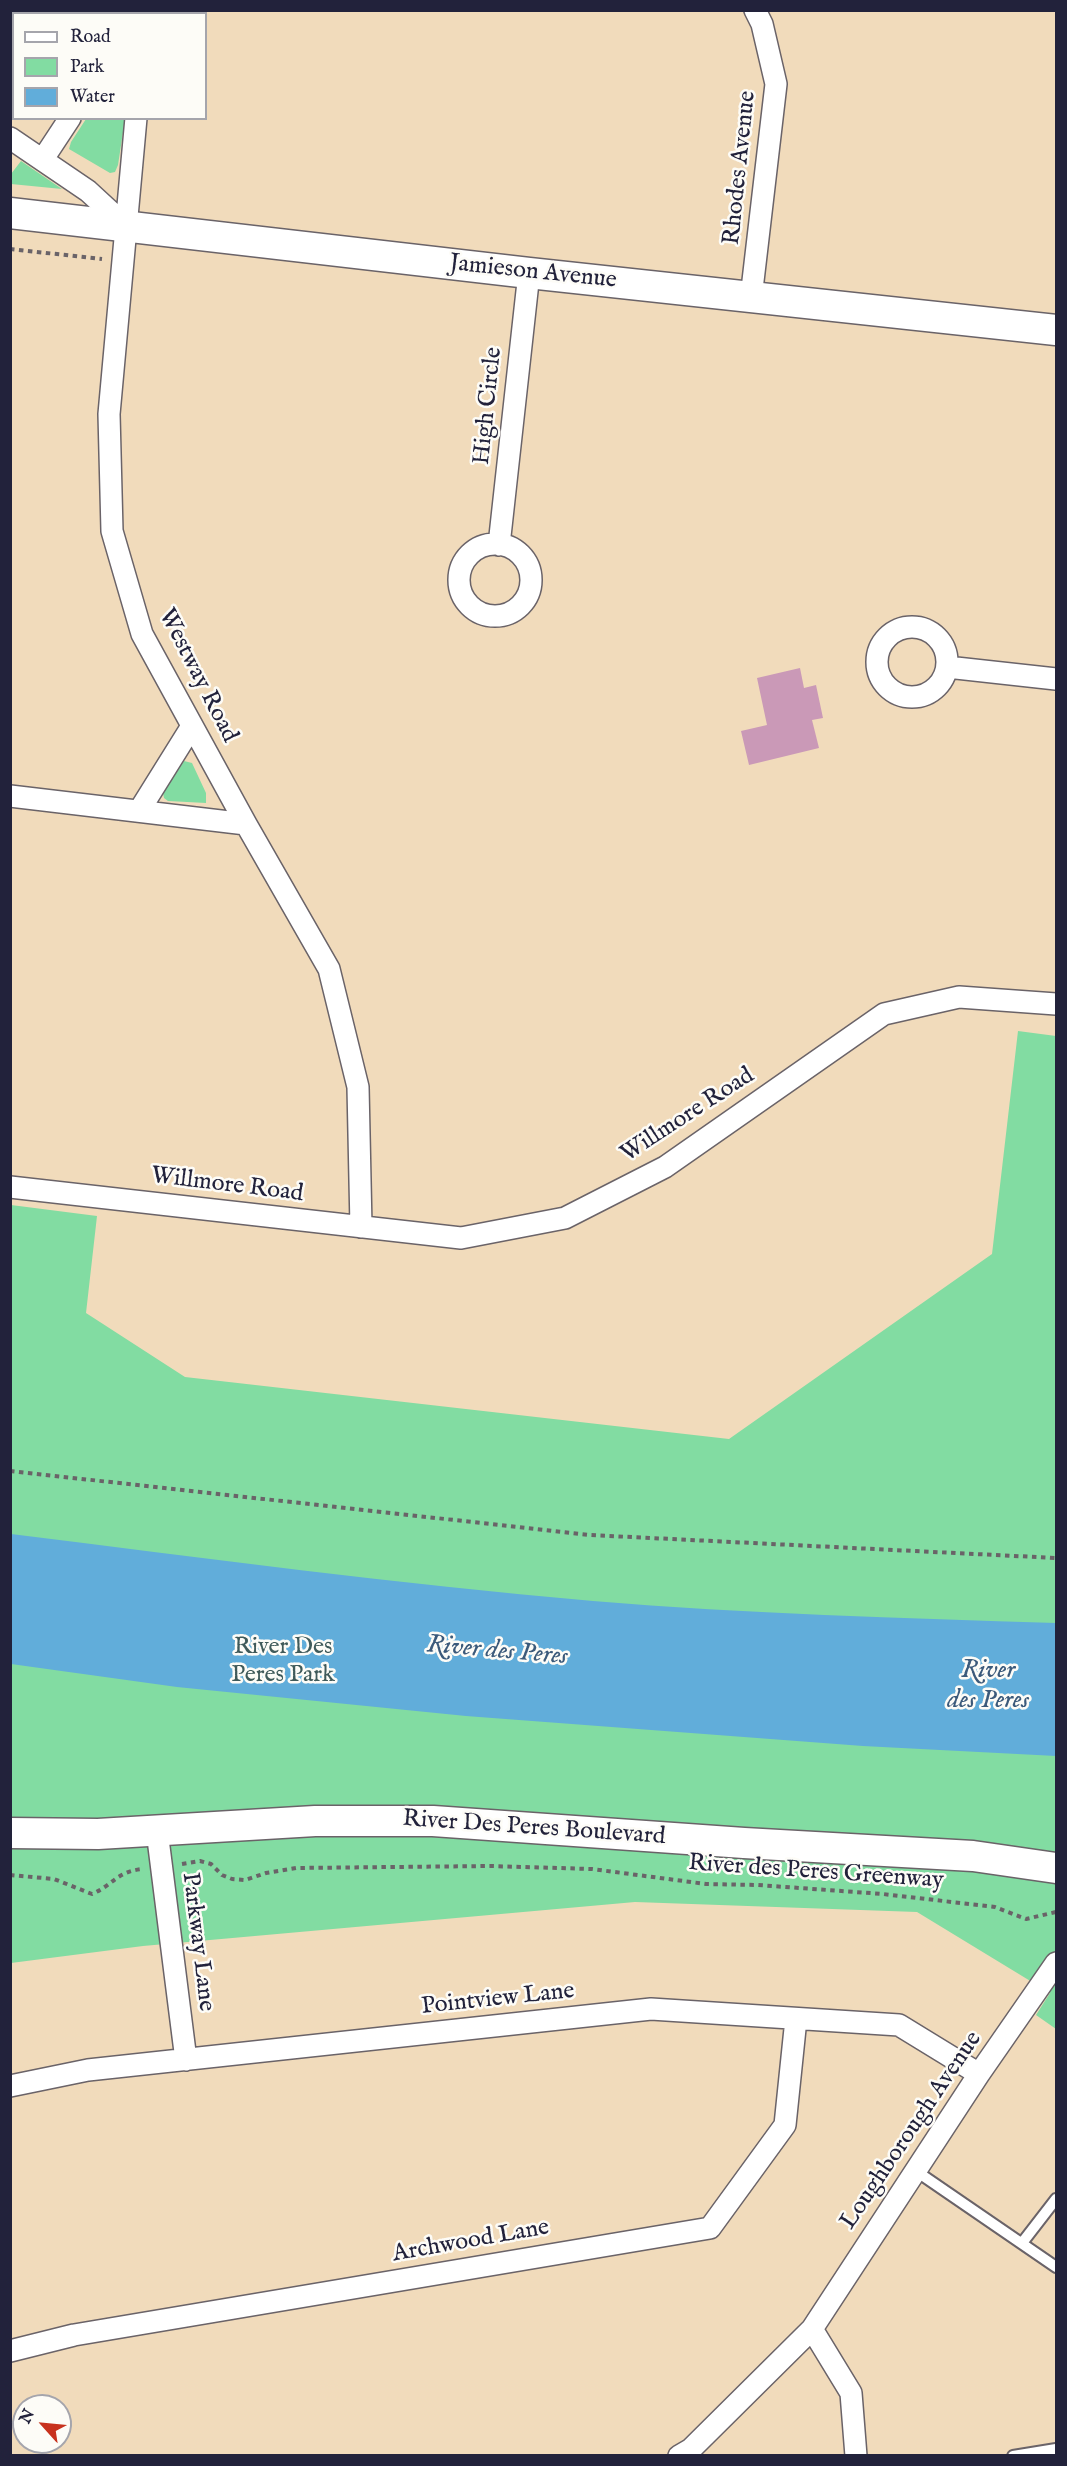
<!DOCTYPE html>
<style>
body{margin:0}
#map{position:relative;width:1067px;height:2466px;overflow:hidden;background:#f1dbbb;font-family:"IM FELL English",serif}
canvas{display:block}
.frame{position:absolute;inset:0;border:12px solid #22223b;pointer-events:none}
.legend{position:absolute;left:12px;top:12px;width:195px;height:108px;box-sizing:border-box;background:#fdfcf7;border:2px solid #a5a5ac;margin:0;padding:8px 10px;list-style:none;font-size:18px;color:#22223b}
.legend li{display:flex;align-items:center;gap:12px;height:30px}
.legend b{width:30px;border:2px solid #a5a5ac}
.north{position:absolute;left:12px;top:2394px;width:60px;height:60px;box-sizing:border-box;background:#fdfcf7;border:2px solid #a5a5ac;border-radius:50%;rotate:297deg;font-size:16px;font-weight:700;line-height:24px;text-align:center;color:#22223b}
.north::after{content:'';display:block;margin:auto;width:21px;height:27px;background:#c8321e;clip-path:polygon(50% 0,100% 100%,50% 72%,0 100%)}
</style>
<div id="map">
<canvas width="1067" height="2466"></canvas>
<div class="frame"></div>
<ul class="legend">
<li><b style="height:8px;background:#fff"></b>Road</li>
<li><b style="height:16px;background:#82dca2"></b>Park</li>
<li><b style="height:16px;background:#61adda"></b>Water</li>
</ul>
<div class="north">N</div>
</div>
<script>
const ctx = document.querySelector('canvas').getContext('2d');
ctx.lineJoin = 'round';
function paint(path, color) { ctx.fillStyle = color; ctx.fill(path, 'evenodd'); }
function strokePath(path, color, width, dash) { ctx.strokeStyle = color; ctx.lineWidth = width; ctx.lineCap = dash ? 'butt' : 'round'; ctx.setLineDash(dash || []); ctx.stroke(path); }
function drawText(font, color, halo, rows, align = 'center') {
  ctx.font = font + ' "IM FELL English",serif'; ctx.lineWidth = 5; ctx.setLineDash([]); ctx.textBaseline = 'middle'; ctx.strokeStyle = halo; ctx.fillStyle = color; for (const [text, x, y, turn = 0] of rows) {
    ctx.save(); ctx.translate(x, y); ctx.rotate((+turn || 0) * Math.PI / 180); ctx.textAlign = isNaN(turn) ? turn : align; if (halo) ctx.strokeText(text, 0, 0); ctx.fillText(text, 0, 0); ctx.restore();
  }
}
paint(new Path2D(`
 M86,119H125L118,165L115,172L110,173L69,149L71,142Z
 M21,161L62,189L11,184V174Z
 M184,761L192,763L206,793V803L168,801L164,798L163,793Z
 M1018,1031L1056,1036V2029L1036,2015L1050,1993L917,1912L635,1902L143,1946L11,1963V1205L97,1216L86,1313L185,1377L729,1439L992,1254Z`), '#82dca2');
paint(new Path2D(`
 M11,1534C204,1558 398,1584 593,1601C747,1614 902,1618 1056,1623V1756L863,1746L466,1716L177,1687L11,1664Z`), '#61adda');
paint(new Path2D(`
 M800,668L804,688L816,685L823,718L812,720L819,748L749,765L741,731L767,725L757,678Z`), '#ca99b7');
const lane = new Path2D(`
 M916,2171L1056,2267
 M1022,2243L1056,2199
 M1013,2456L1056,2449`);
const street = new Path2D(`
 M143,14L145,10
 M136,118L109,414L112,531L142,634L246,824L329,969L358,1087L361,1227
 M10,138L88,191L126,226
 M43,159L70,118
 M751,298L776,84L762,24L755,10
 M459 580a36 36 0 1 1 72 0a36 36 0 1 1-72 0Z
 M499,545L529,273
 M877 662a35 35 0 1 1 70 0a35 35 0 1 1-70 0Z
 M947,667L1056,679
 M10,796L246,824
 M139,811L192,726
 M10,1187L461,1238L565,1218L665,1167L884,1014L959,997L1056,1004
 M157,1831L186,2060
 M10,2086L88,2070L651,2009L899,2025L979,2074
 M812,2329L851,2393L856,2456
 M10,2351L74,2335L710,2228L785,2125L796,2019
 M679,2456L691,2449L812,2329L979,2074L1056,1963`);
const secondary = new Path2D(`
 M10,213L529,273L1056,330
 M10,1833L98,1834L315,1821H433L744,1843L973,1856L1056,1868`);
strokePath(lane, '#6a6368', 14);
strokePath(street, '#6a6368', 24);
strokePath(secondary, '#6a6368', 33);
strokePath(new Path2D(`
 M10,249L102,259
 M10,1471L590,1535L1056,1558
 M182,1864L200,1861L211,1864L222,1875L232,1879L245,1880L266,1873L296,1868L490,1866L592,1869L706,1884L758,1885L883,1894L995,1907L1026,1919L1056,1912
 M10,1875L54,1879L92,1894C113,1885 116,1872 142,1869`), '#6a6368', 4, [4.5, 4.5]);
strokePath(lane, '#fff', 10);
strokePath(street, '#fff', 21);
strokePath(secondary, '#fff', 30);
drawText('24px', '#22223b', '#fdfcf7', [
 ["Rhodes Avenue",741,168,-84],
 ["Jamieson Avenue",533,273,6],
 ["High Circle",489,406,-84],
 ["Westway Road",197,676,63],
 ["Willmore Road",688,1116,-33],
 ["Willmore Road",227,1186,7],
 ["River Des Peres Boulevard",534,1829,4],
 ["River des Peres Greenway",816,1873,4],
 ["Parkway Lane",197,1942,83],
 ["Pointview Lane",498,2000,-6],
 ["Loughborough Avenue",912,2131,-56],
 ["Archwood Lane",471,2242,-10]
]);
drawText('24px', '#3f5a5a', '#fdfcf7', [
 ["River Des",283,1648],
 ["Peres Park",283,1676]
]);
drawText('italic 26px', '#3b5a7b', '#fdfcf7', [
 ["River des Peres",497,1652,5],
 ["River",988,1672],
 ["des Peres",988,1702]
]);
</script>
